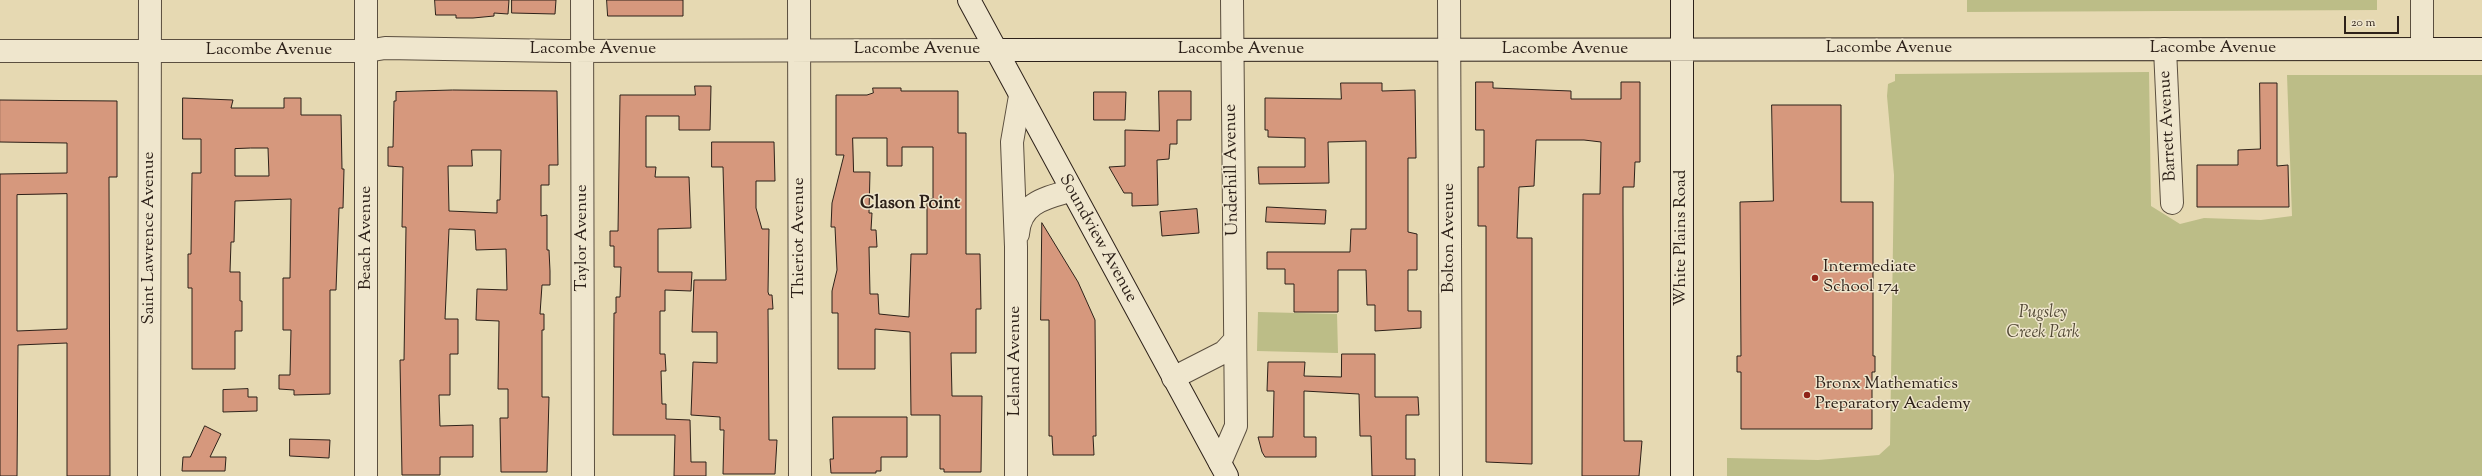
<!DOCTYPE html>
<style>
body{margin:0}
#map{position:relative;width:2482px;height:476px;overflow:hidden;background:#e6d9b2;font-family:"Sorts Mill Goudy",serif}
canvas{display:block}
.scale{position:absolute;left:2344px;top:16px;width:55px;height:18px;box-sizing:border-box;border:2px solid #2d2119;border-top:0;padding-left:5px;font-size:12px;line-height:14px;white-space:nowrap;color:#2d2119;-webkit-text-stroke:3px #efe6cd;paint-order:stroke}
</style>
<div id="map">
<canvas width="2482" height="476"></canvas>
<div class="scale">20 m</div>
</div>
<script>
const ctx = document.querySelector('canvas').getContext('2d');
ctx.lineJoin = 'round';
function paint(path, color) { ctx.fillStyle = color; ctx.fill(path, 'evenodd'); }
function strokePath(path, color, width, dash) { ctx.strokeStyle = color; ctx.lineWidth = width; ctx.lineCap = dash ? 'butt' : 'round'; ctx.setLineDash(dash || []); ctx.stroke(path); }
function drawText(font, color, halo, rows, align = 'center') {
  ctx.font = font + ' "Sorts Mill Goudy",serif'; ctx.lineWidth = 3; ctx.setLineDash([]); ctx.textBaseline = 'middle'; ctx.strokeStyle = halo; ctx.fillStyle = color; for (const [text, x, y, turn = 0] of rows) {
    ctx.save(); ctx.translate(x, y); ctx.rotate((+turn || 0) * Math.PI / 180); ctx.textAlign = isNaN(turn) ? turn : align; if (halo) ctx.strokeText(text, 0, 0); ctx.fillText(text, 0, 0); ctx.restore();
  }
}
paint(new Path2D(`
 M1967,0H2377V10L1967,12Z
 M2149,72L2151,206L2180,224L2204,218L2261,220L2292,216L2287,75H2482V476H1727V458L1818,460L1879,455L1890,445L1894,175L1887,96L1888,84L1895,81V74Z
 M1258,312L1337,314L1338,353L1257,351Z`), '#bcbd87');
const building = new Path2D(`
 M435,0H509L508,14L494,13V16L473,18H456V15H436Z
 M512,0H556L555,14L512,13Z
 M607,0H683V16H608Z
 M1476,82H1493V88L1571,91V99H1621V82H1640V162H1635L1634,187H1623V211L1624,441H1642L1639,476H1582L1583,194H1600L1601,142L1584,140H1536L1534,186L1519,187L1517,238H1532V464L1486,462V226H1478V167H1484V130H1476Z
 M1341,83H1382V91L1415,90L1416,158H1408V232L1417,234V270H1408V311H1421V328L1375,331V305H1367L1366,270H1338V312H1294V284H1285V269H1267V252H1350L1351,229H1366V141L1328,142L1329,183L1259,184L1258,167H1305V138L1268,137V130H1265V98L1341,99Z
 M2260,83H2277V166L2288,165L2289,207H2197V165H2238V150L2260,149Z
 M695,86H711L710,130H679V116H646V167H656L655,177H689L691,228L658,229V272H692L691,291L665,290V311H660V354H665L666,371H661L662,404H666V419L690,420L691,462H706V476H674L675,435H613L614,313H616V297H620L621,267H614V246H610V231H618L620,95H695Z
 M873,88H901V91H958V133H966V254H980L981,309H976V353H951L952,396H982L981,472H944V469H940V415H911L910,332L875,329V369H838V313H832V291L837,270L835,227H831L832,203L844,155H836V95H867L873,93ZM853,138H887V166H902V147H933V199H927V254H911L909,317L879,314L878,294H870L869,247H877L876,230H871L872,213H869L870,172H854Z
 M453,90L557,91L558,165H549V185H541V216L547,215V250H549L550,271V285H542L540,314H544V330H542V397H549L547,472H501L500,418H508V389H498L499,321L476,320L477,289L507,290L506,249L476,250L475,230L449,229L445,319H458V354H450V395H439L440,426L473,425V457H440V475H402L400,360H404L406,227H402L403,167L388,166V147H393L394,101H396V92ZM472,150H501L500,200H497V213L449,211L448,166H472Z
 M1159,91H1191V120H1177V144H1170L1169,159L1157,160L1158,205L1132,206V193H1124L1109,167L1125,166V130L1159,131Z
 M1094,92H1126L1125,120H1094Z
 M183,98L233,100L231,108H284V98H301V115H341L342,169H344L343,208H339L336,290H330V394L294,395V390L279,389V375H290L291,330H283V278H290L291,199L235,201L234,242H231L230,272H240V301H242V331H235V369H192V288H188V254H191L192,173H201V139H183ZM251,148H268L269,176H235V149Z
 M0,100L117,101V177H109L110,476H67V343L18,345L17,476H0V174L67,173V143L0,142ZM67,194V329L17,331V195Z
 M1772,105H1841V202H1873V356H1875V372H1872V429H1741V372H1737V356H1741L1740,202L1773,201Z
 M712,142H774L775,181H756V208L762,229H769L768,292L769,295H772L773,309H768L769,440H777L775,474H723L724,430H720V417L691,415L693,362L717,363V332H692L694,280H726L723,167H712Z
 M1267,207L1326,210L1325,224L1266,222Z
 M1197,209L1199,233L1162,236L1160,212Z
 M1042,223L1078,282L1095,320L1096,436H1093L1094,455H1053L1052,436H1049V320H1041Z
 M1342,354H1375V397H1418L1419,415H1406V459H1415V476H1372L1371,436H1360L1359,394L1304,391V437H1316V457H1265L1262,452L1258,437H1273L1274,391H1267L1268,362H1305L1304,376L1341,377Z
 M248,389V397H257V411L223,412V390Z
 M833,417H907V457H881V471H876V473H831L830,459H833Z
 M205,426L221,434L210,457H226L225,471H182L183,457H190Z
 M290,439L330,440L329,458L290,456Z`);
paint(building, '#d6987d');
strokePath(building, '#2d2119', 1);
const minor = new Path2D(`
 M366,0V476
 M582,0L583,476
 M799,0L800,476
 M1449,0L1451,476
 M2165,49L2172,203
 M2422,49V0
 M0,51H367L385,48L563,51L995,50
 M1018,234C1020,203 1045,198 1070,191
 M1173,378L1224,352L1235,340
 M1220,463L1236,426L1232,0
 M149,476L150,0
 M1016,476V247L1012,142L1020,96`);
const secondary = new Path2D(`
 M969,0L1227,476
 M1682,0V476
 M995,50L2482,49`);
strokePath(minor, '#5b4f3f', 24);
strokePath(secondary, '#2d2119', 24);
strokePath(minor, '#efe6cd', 22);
strokePath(secondary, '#efe6cd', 22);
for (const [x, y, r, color] of [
 [1815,278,4,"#8f2418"],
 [1807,395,4,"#8f2418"]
]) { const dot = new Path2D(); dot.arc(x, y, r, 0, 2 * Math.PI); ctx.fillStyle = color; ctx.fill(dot); strokePath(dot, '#efe6cd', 1.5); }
drawText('17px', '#2d2119', '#efe6cd', [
 ["Lacombe Avenue",1889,49],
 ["Lacombe Avenue",2213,49],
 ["Lacombe Avenue",593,50],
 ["Lacombe Avenue",917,50],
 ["Lacombe Avenue",1241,50],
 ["Lacombe Avenue",1565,50],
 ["Lacombe Avenue",269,51],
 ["Barrett Avenue",2169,126,-93],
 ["Underhill Avenue",1233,170,-91],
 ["Saint Lawrence Avenue",150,238,-90],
 ["Beach Avenue",367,238,-90],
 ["Taylor Avenue",583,238,-90],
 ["Thieriot Avenue",800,238,-90],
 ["Bolton Avenue",1450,238,-90],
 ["White Plains Road",1682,238,-90],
 ["Soundview Avenue",1097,239,61],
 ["Leland Avenue",1016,361,-90]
]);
drawText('17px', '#2d2119', '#efe6cd', [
 ["Intermediate",1823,268],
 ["School 174",1823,288],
 ["Bronx Mathematics",1815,385],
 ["Preparatory Academy",1815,405]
], 'left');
drawText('italic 17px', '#514834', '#efe6cd', [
 ["Pugsley",2043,314],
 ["Creek Park",2043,334]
]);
drawText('bold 18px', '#2d2119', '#efe6cd', [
 ["Clason Point",910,205]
]);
</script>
